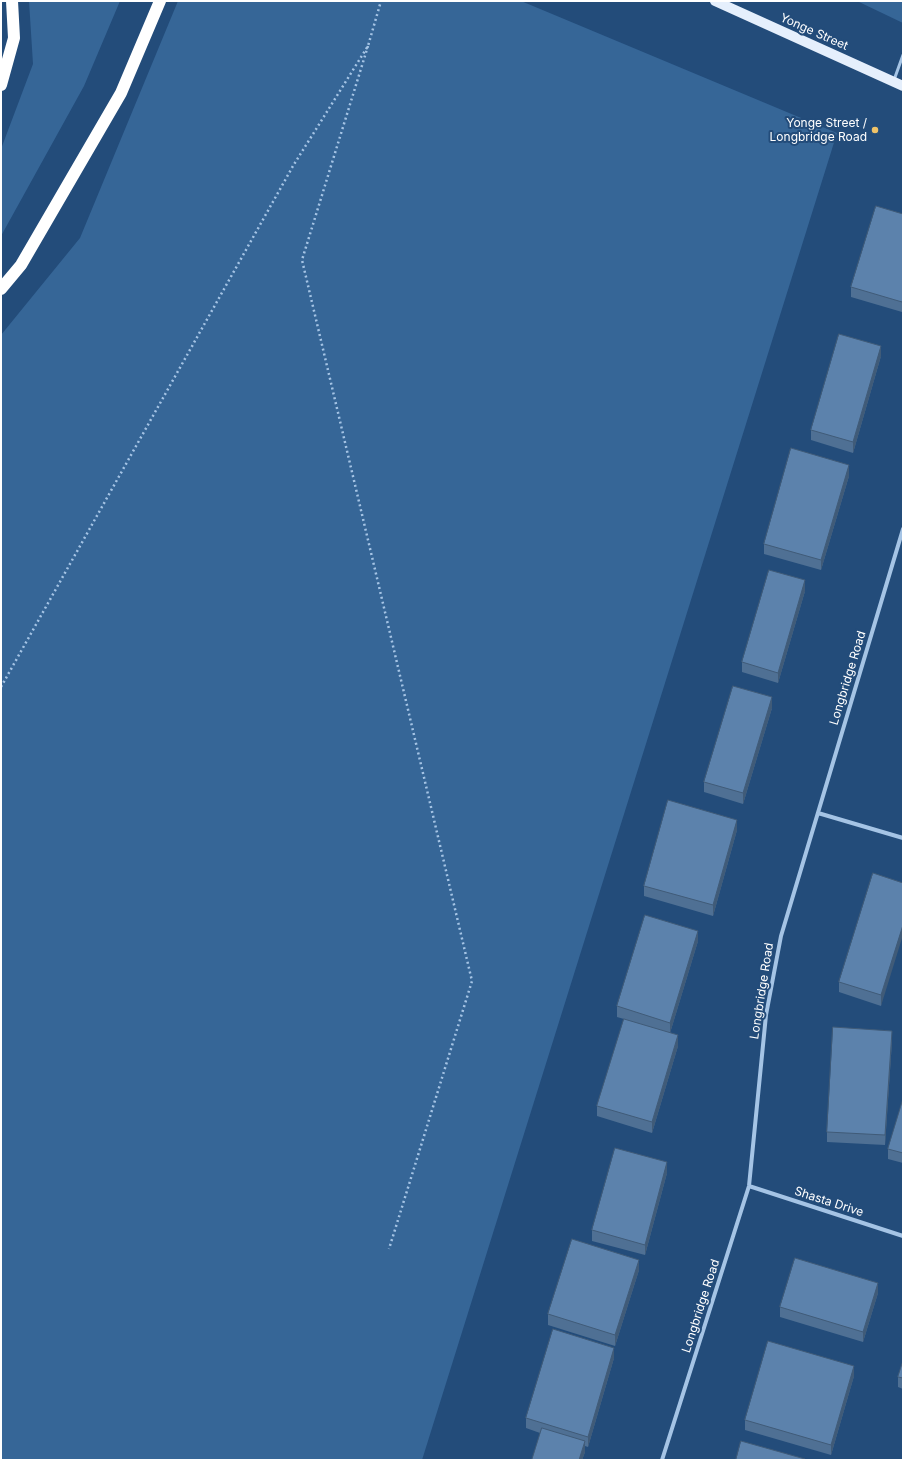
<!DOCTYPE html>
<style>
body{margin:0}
#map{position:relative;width:904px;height:1461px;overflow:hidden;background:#234c7a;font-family:Inter,sans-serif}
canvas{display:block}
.frame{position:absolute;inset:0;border:2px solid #fff;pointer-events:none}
</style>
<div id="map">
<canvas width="904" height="1461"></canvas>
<div class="frame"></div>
</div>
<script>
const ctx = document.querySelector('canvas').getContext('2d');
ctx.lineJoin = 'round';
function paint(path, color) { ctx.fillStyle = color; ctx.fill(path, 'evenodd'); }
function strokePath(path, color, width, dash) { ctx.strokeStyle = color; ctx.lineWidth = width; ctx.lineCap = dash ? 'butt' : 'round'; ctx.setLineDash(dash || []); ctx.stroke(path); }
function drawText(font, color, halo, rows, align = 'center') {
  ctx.font = font + ' Inter,sans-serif'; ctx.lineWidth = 4; ctx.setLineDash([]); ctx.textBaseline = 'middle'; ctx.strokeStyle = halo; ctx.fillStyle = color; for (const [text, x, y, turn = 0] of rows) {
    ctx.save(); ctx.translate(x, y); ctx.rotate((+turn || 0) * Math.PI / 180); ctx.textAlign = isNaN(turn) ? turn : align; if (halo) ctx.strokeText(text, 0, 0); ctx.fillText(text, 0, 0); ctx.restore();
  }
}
paint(new Path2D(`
 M29,1H120L84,86L1,236V149L33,64Z
 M178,1H521L837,133L422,1460H1V335L80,238Z
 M857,1H903V23Z`), '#366697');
strokePath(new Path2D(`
 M368,46L302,260L472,981L389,1249
 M1,687L293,166L368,46L381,1`), '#a5c4e5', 2.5, [2, 3]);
strokePath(new Path2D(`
 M894,80L903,55`), '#a5c4e5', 3);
strokePath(new Path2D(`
 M818,813L903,838
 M749,1186L903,1236
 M662,1460L749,1186L766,1015L781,936L903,529`), '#a5c4e5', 4);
strokePath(new Path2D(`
 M715,1L903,86`), '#e5effc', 10);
strokePath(new Path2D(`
 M1,85L14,38L12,1
 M1,289L21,265L121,93L160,1`), '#fff', 12);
paint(new Path2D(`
 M903,214V310L902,312L851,297V287Z
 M881,356L853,453L811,440V430Z
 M849,476L821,570L764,554V544Z
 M805,591L778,683L742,672V662Z
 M772,708L743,804L704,792V782Z
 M737,830L713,916L644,896V886Z
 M903,883L881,1006L839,992V982Z
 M698,941L670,1033L678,1046L652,1133L597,1116V1106L624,1019L617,1017V1006Z
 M892,1041L885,1145L827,1142V1132Z
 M903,1099V1163L888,1159V1149Z
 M667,1173L645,1255L592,1241V1230Z
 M639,1270L615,1346L548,1325V1314Z
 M878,1293L863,1342L780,1317V1307Z
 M614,1358L588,1447L585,1446V1452L582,1460H532L540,1433L526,1428V1418Z
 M903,1361V1389L898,1387V1377Z
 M854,1376L831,1455L745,1430V1420Z`), '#4f7094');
paint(new Path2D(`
 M903,300V310L902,312V302Z
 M881,346V356L853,453V442Z
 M849,465V476L821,570V560Z
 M805,580V591L778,683V673Z
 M772,697V708L743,804V793Z
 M737,820V830L713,916V905Z
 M903,925V935L881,1006V995Z
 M698,931V941L670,1033V1023Z
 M892,1031V1041L885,1145V1135Z
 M678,1035V1046L652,1133V1122Z
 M667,1162V1173L645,1255V1245Z
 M639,1260V1270L615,1346V1335Z
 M878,1283V1293L863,1342V1332Z
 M614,1348V1358L588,1447V1437Z
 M854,1366V1376L831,1455V1445Z
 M585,1441V1452L582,1460H579Z`), '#405b78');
const building = new Path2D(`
 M876,206L903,214V300L902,302L851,287Z
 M839,334L881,346L853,442L811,430Z
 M791,448L849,465L821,560L764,544Z
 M769,570L805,580L778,673L742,662Z
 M733,686L772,697L743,793L704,782Z
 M668,800L737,820L713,905L644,886Z
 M873,873L903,883V925L881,995L839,982Z
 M645,915L698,931L670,1023L617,1006Z
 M624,1019L678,1035L652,1122L597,1106Z
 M833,1027L892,1031L885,1135L827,1132Z
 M903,1099V1153L888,1149Z
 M615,1148L667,1162L645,1245L592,1230Z
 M572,1239L639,1260L615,1335L548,1314Z
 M795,1258L878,1283L863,1332L780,1307Z
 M553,1329L614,1348L588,1437L526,1418Z
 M768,1341L854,1366L831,1445L745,1420Z
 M903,1361V1378L898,1377Z
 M542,1428L585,1441L579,1460H532Z
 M741,1441L805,1459V1460H736Z`);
paint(building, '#5c82ac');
strokePath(building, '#405b78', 1);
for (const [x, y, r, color] of [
 [875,130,4,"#f0c368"]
]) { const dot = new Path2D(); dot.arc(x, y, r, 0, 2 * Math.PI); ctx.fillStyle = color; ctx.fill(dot); strokePath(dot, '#234c7a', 1.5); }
drawText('12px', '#fff', '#234c7a', [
 ["Yonge Street",814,32,24],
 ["Longbridge Road",848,678,-73],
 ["Longbridge Road",762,991,-81],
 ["Shasta Drive",829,1202,18],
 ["Longbridge Road",701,1306,-72]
]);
drawText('12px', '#fff', '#234c7a', [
 ["Yonge Street /",867,123],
 ["Longbridge Road",867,137]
], 'right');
</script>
